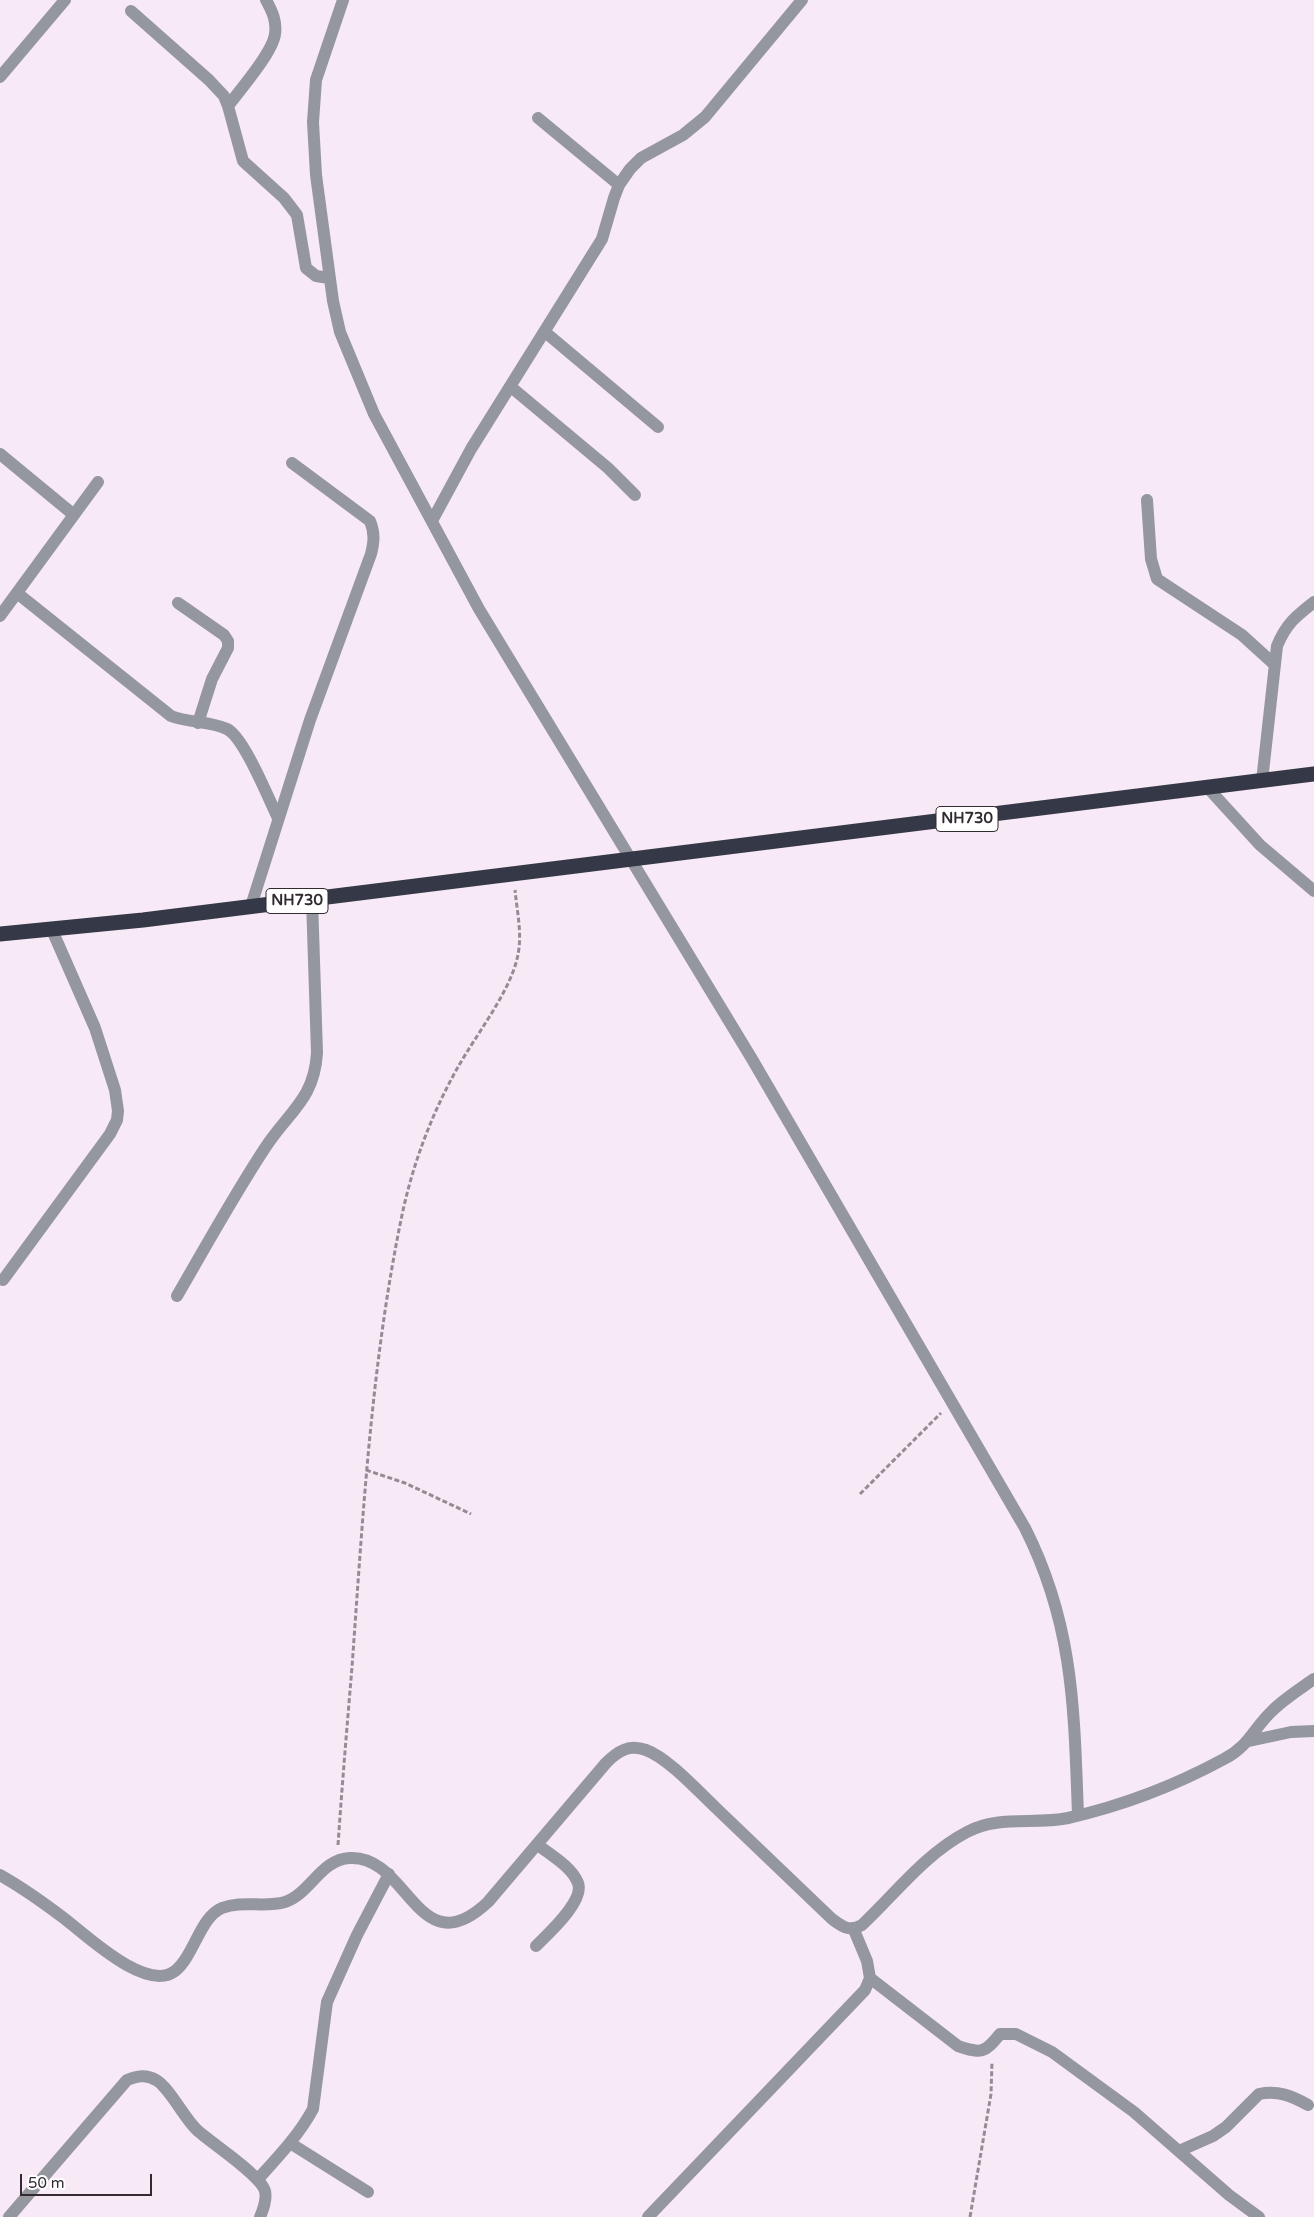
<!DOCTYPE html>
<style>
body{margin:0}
#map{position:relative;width:1314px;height:2217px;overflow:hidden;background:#f8e9f7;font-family:"Varela Round",sans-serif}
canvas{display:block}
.scale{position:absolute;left:20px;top:2174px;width:132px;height:22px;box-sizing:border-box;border:2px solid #312b31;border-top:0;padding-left:6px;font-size:15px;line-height:18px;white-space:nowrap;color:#312b31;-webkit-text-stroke:4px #fff;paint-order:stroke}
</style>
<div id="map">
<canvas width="1314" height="2217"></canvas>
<div class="scale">50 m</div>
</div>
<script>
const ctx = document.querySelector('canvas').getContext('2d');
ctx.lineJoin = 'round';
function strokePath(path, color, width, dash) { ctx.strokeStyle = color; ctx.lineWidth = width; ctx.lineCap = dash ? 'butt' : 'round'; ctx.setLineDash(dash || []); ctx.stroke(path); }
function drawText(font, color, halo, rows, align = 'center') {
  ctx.font = font + ' "Varela Round",sans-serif'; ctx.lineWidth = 5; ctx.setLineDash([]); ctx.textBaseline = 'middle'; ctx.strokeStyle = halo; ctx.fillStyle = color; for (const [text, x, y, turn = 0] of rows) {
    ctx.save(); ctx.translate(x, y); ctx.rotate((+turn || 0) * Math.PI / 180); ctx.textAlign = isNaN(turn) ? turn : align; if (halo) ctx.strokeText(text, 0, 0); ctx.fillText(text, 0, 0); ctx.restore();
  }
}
strokePath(new Path2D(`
 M366,1470L405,1483L471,1514
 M860,1494L941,1413
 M338,1845C342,1786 347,1727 352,1667C363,1516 371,1364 402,1215C413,1163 432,1113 458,1067C476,1035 509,993 517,959C523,936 517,912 515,890
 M970,2217L991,2094L992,2062`), '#958b95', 3, [5, 2.5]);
strokePath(new Path2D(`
 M343,0L316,80L313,122L316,175L333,301L340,332L374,414L479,609L752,1059L1025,1528C1074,1625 1074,1710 1078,1815
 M131,11L209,80L224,96L228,106L243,161L284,198L297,215L306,268L316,276L329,278
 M0,77L65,0
 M228,106C240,90 273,52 275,34C277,21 272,11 266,0
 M538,118L619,185
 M545,332L658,427
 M511,387L608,468L635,495
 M0,454L74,515
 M1147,500L1151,559L1157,579L1242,635L1275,665
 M432,521L471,449L602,239L614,198L619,185L630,169L641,158L683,135L705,117L802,0
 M17,593L171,716C189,723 210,721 227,729C244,737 269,800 278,818
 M178,603L224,635L228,641V648L212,679L198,723
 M0,616L98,482
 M1262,781L1277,646C1286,624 1296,616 1314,602
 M1208,788L1260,845L1314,891
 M251,906L310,720L371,554C374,542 375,533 370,521L292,463
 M3,1280L110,1134L117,1120L118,1111L115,1090L95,1028L52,930
 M177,1296C206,1246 234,1195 265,1148C289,1111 314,1100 317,1053L312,899
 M1249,1741L1291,1732L1314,1731
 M0,1875C23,1888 44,1903 65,1919C87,1936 147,1993 175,1971C194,1956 200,1917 222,1908C242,1900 265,1908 285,1902C310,1894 321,1859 350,1858C409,1855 418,1968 488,1902L606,1763C618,1751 629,1744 646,1750C668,1758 698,1791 716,1808C755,1845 793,1882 832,1919C843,1927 849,1932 862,1925C896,1893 925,1854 967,1832C998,1815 1034,1825 1068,1818C1121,1806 1176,1785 1224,1759C1249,1746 1253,1729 1272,1711C1284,1699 1300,1689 1314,1679
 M536,1946C548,1934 585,1901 578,1883C572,1867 551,1855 538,1845
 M870,1978L958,2046C981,2054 985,2053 1000,2034H1016L1052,2052L1134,2112L1229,2195L1259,2217
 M290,2143L368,2192
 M1179,2151L1213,2136L1226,2127L1259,2094C1278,2090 1292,2096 1308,2105
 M258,2179C278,2157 299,2135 313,2109L327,2002L357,1935L389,1874
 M9,2217L127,2080C137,2076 146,2074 156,2080C169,2087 184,2118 197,2130C211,2143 261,2175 265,2191C267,2199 263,2210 260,2217
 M648,2217L865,1990L870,1978L867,1961L854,1930`), '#95979f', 12);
strokePath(new Path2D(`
 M0,934L143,920L1314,774`), '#353846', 15);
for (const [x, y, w] of [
 [967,819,62],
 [297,901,62]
]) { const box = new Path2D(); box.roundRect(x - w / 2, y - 12.5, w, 25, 4); ctx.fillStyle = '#fff'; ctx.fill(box); strokePath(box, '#312b31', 1); }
drawText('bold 15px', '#312b31', null, [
 ["NH730",967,819],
 ["NH730",297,901]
]);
</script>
